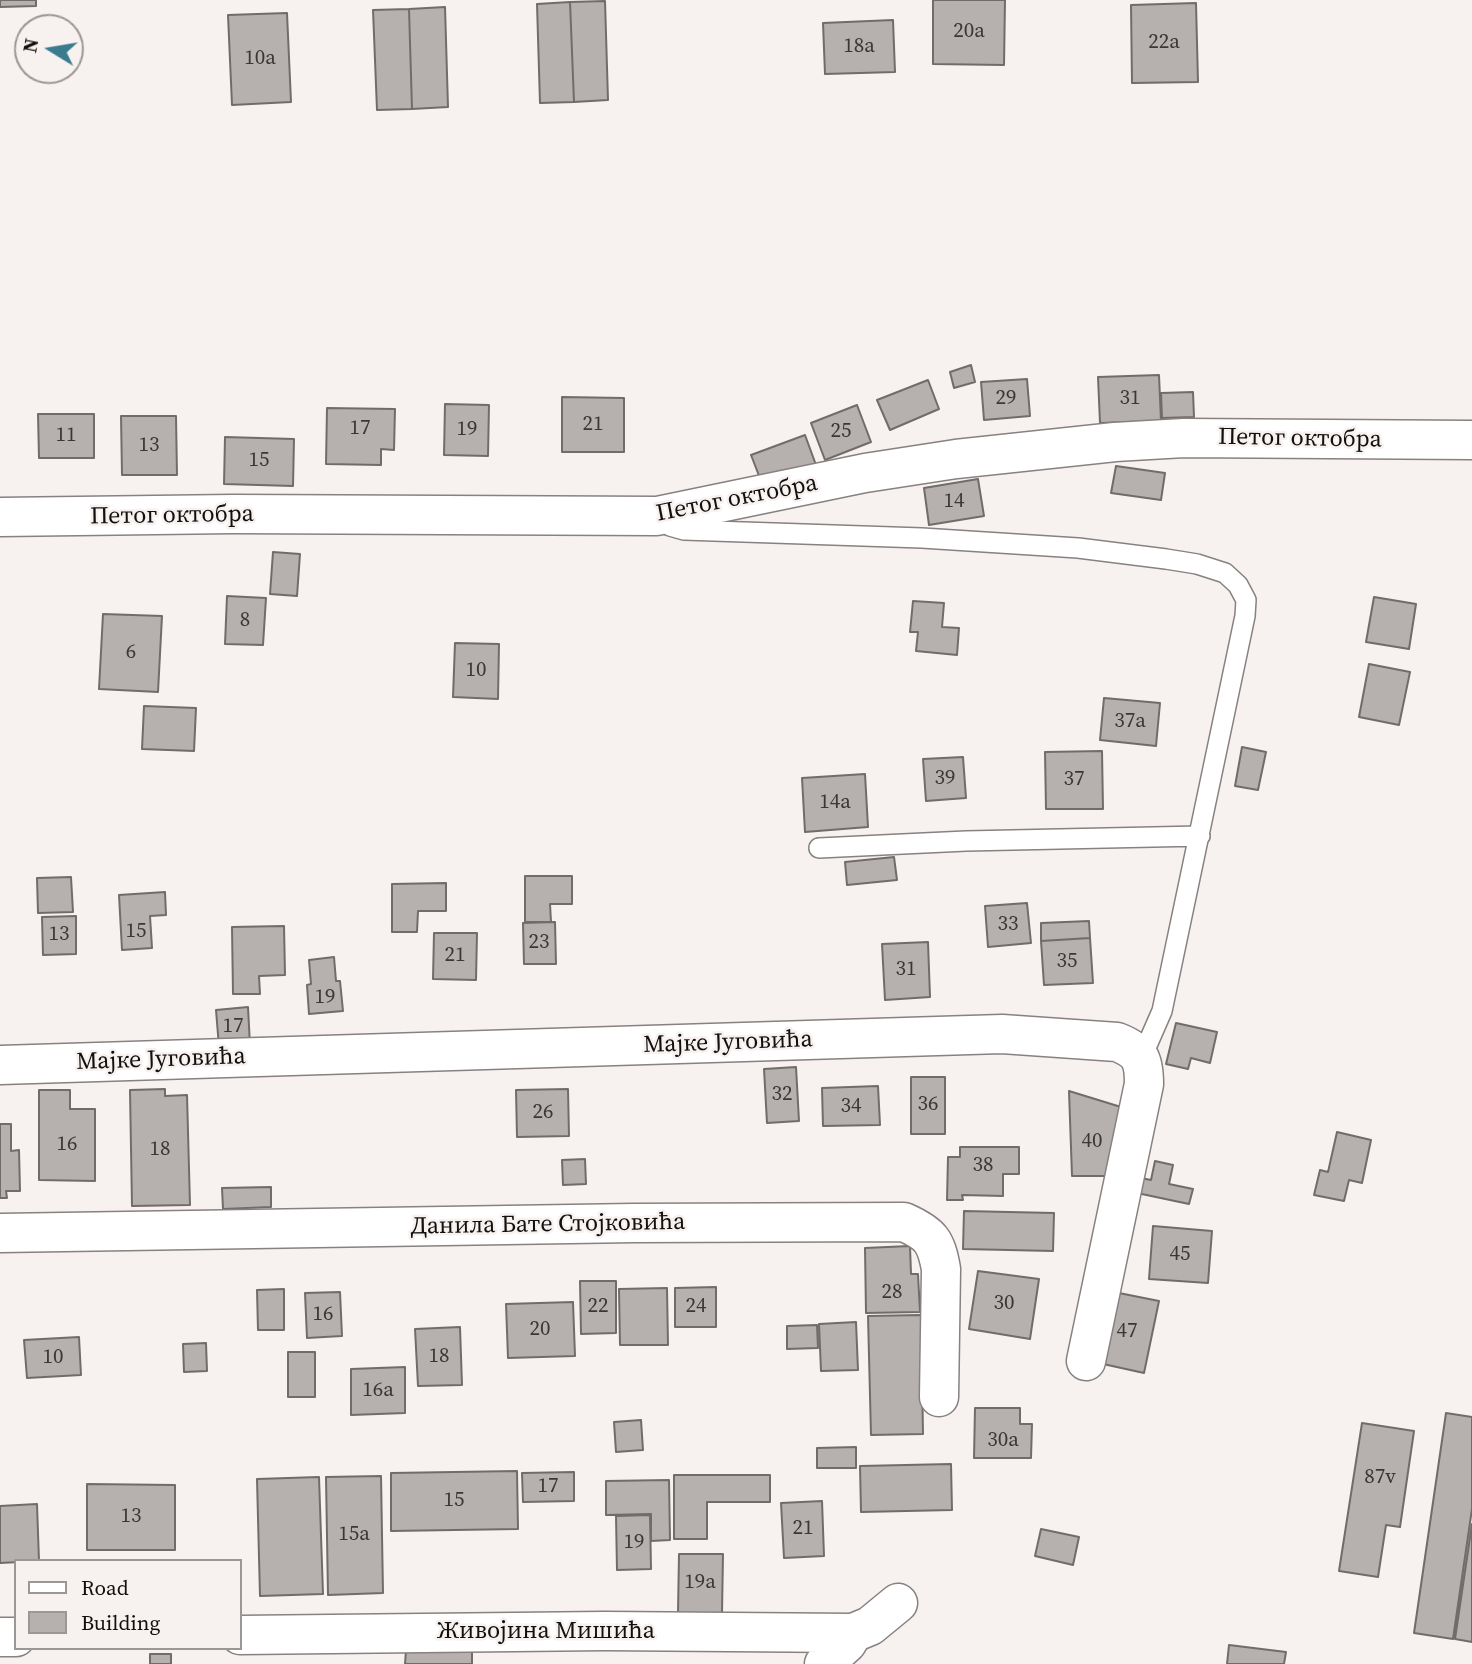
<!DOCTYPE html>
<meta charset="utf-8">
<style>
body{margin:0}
#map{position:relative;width:1472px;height:1664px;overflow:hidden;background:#f7f1ef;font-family:"Source Serif 4",serif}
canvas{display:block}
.legend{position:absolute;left:14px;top:1559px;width:228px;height:91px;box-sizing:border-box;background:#f7f1ef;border:2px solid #9b9795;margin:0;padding:9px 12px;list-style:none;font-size:21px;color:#11100f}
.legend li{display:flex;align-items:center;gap:14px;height:35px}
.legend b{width:35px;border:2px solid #9b9795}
.north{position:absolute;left:14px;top:14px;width:70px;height:70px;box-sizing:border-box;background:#f7f1ef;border:2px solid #9b9795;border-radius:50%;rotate:281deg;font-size:19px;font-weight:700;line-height:28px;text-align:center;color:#11100f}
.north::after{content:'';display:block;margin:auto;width:24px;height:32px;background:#3a7b8e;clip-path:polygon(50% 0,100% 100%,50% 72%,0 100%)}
</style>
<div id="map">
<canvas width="1472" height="1664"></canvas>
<ul class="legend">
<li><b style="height:9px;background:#fff"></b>Road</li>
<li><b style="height:19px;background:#b6b1af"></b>Building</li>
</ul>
<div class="north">N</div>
</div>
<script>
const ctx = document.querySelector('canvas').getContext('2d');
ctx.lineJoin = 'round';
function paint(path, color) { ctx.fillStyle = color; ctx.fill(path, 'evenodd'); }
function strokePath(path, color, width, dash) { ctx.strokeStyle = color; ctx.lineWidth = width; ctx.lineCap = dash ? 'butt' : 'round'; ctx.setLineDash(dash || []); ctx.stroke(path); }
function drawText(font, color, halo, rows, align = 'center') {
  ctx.font = font + ' "Source Serif 4",serif'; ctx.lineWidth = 5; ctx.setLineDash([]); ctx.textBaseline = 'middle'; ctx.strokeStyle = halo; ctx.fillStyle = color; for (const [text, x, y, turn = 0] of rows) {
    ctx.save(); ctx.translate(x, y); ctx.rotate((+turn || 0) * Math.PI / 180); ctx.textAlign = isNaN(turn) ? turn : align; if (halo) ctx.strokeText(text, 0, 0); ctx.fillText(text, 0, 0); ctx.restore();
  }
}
const building = new Path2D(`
 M0,0H36V6L0,7Z
 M933,0H1005L1004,65L933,64Z
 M605,1L608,100L574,102L570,2Z
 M570,2L574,102L540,103L537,4Z
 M1196,3L1198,82L1132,83L1131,5Z
 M445,7L448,107L412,109L409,9Z
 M409,9L412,109L377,110L373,10Z
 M287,13L291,102L232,105L228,15Z
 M893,20L895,72L825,74L823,23Z
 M971,365L975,382L954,388L950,372Z
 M1159,375L1161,421L1100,423L1098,377Z
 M1027,379L1030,416L984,420L981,382Z
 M928,380L939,409L890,430L877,400Z
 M1193,392L1194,417L1162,418L1161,393Z
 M562,397L624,398V452H562Z
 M445,404L489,405L488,456L444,455Z
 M857,405L871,442L825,460L811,423Z
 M327,408L395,409L394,450L381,449V465L326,464Z
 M38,414H94V458H39Z
 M121,416H176L177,475H122Z
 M805,435L816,465L763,486L751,455Z
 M225,437L294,439L293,486L224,484Z
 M1116,466L1165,473L1161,500L1111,493Z
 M978,479L984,516L929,525L924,488Z
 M273,552L300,554L297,596L270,594Z
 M227,596L266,598L263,645L225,644Z
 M1374,597L1416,604L1409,649L1366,642Z
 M913,601L944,603L942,627L959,628L957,655L916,651L918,632H910Z
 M103,614L162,616L158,692L99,689Z
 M455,643L499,644L498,699L453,697Z
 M1369,664L1410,672L1399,725L1359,717Z
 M1104,698L1160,703L1156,746L1100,740Z
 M144,706L196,708L194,751L142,749Z
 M1242,747L1266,752L1258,790L1235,786Z
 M1102,751L1103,809H1046L1045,752Z
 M963,757L966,798L926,801L923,759Z
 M865,774L868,827L805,832L802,778Z
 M894,857L897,880L847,885L845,862Z
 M525,876H572V904H550L551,922H525Z
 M71,877L73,912L38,913L37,878Z
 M446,883V911H418L417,932H392V884Z
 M165,892L166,915L150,916L152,948L122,950L119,895Z
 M1027,903L1031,943L988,947L985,906Z
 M76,916V954L43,955L42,917Z
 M1089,921L1090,938L1041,941V923Z
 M555,922L556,964H524L523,923Z
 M284,926L285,975L259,976L260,994H233L232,927Z
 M434,933H477L476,980L433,979Z
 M1090,938L1093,983L1044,985L1041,941Z
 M928,942L930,997L885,1000L882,944Z
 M334,957L336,981H340L343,1011L309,1014L307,985L311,984L309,960Z
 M248,1007L250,1045L219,1047L216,1010Z
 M1176,1023L1217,1032L1210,1063L1191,1058L1188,1069L1166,1064Z
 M796,1067L799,1121L767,1123L764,1069Z
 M911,1077H945V1134H911Z
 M878,1086L880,1125L823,1126L822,1088Z
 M165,1089V1096L187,1095L190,1205L132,1206L130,1090Z
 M568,1089L569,1136L517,1137L516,1090Z
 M39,1090H70V1109H95V1181L39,1180Z
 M1069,1091L1121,1107L1106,1176H1072Z
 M0,1124H11V1151L19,1150L20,1191H6L7,1198H0Z
 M1337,1132L1371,1140L1362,1183L1349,1180L1344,1201L1314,1195L1320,1170L1328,1172Z
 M960,1147H1019V1174H1003V1196L962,1195L963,1200H947L948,1157H960Z
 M585,1159L586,1184L563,1185L562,1160Z
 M1155,1161L1173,1165L1169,1184L1193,1189L1189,1204L1137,1193L1141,1178L1151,1180Z
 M271,1187V1207L223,1209L222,1188Z
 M964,1211L1054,1213L1053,1251L963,1249Z
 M1153,1226L1212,1231L1208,1283L1149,1279Z
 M910,1246L911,1274H918L920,1312L866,1313L865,1248Z
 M978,1271L1039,1279L1030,1339L969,1329Z
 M580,1281H616V1333L581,1334Z
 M716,1287V1327H675V1288Z
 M667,1288L668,1345H620L619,1289Z
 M284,1289V1330H258L257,1290Z
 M1109,1291L1159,1301L1144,1373L1094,1362Z
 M340,1292L342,1336L307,1338L305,1293Z
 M573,1302L575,1356L508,1358L506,1304Z
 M921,1315L923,1434L871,1435L868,1316Z
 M856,1322L858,1370L821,1371L819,1324Z
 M817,1325L818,1348L787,1349V1326Z
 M460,1327L462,1385L418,1386L415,1329Z
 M79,1337L81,1375L27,1378L24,1340Z
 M206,1343L207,1371L184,1372L183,1344Z
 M288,1352H315V1397H288Z
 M405,1367V1413L351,1415V1369Z
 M975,1408H1020V1424H1032L1031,1458H974Z
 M1446,1413L1472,1417V1509L1453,1639L1414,1633Z
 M641,1420L643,1450L616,1452L614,1422Z
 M1362,1423L1414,1431L1400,1527L1386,1525L1378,1577L1339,1571Z
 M856,1447V1468H817V1448Z
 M951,1464L952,1510L861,1512L860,1466Z
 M517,1471L518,1529L391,1531V1473Z
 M574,1472V1501L523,1502L522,1473Z
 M674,1475H770V1502H707V1539H674Z
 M381,1476L383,1593L328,1595L326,1477Z
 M319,1477L323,1594L260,1596L257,1479Z
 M669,1480L670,1540L651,1541V1514L606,1515V1481Z
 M87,1484L175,1485V1550H87Z
 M822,1501L824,1556L784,1558L781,1503Z
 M37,1504L39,1561L0,1563V1506Z
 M650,1515L651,1569L617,1570L616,1516Z
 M1472,1524V1642L1455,1639Z
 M1041,1529L1079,1537L1073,1565L1035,1556Z
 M679,1554H723L722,1613H678Z
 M1229,1645L1286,1652L1284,1664H1227Z
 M406,1650H472V1664H405Z
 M150,1654H171V1664H150Z`);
paint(building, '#b6b1af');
strokePath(building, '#716c6a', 2);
const lane = new Path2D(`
 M664,521L670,526L684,530L922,538L1078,548L1166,559L1197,564L1225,573L1238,585L1246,600L1245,616L1162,1011L1141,1059
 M819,848L966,841L1200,836`);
const street = new Path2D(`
 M0,517L233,514L657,516L865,473L956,459L1115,442L1184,438L1472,440
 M0,1065L1002,1034L1117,1042C1140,1051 1144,1059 1144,1084L1086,1361
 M0,1233L634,1223L904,1222C931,1234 936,1241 941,1269L939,1397
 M240,1635L605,1631L853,1633L870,1626L898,1603
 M0,1637H16
 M824,1664L847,1643L853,1633`);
strokePath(lane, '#878180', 22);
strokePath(street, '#878180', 41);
strokePath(lane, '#fff', 19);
strokePath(street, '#fff', 38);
drawText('21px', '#3a3837', null, [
 ["20a",969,32],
 ["22a",1164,43],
 ["18a",859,47],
 ["10a",260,59],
 ["29",1006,399],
 ["31",1130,399],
 ["21",593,425],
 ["17",360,429],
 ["19",467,430],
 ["25",841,432],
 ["11",66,436],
 ["13",149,446],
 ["15",259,461],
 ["14",954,502],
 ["8",245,621],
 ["6",131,653],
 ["10",476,671],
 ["37a",1130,722],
 ["39",945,779],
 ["37",1074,780],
 ["14a",835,803],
 ["33",1008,925],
 ["15",136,932],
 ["13",59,935],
 ["23",539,943],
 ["21",455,956],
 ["35",1067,962],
 ["31",906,970],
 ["19",325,998],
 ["17",233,1027],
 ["32",782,1095],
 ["36",928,1105],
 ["34",851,1107],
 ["26",543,1113],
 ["40",1092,1142],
 ["16",67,1145],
 ["18",160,1150],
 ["38",983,1166],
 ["45",1180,1255],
 ["28",892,1293],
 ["30",1004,1304],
 ["22",598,1307],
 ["24",696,1307],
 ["16",323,1315],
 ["20",540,1330],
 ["47",1127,1332],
 ["18",439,1357],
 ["10",53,1358],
 ["16a",378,1391],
 ["30a",1003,1441],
 ["87v",1380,1478],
 ["17",548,1487],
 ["15",454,1501],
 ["13",131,1517],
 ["21",803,1529],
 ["15a",354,1535],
 ["19",634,1543],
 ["19a",700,1583]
]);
drawText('24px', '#11100f', '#f7f1ef', [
 ["Петог октобра",1300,439,1],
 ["Петог октобра",737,499,-11],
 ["Петог октобра",172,516,-1],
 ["Мајке Југовића",728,1043,-2],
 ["Мајке Југовића",161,1060,-2],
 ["Данила Бате Стојковића",548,1225,-1],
 ["Живојина Мишића",546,1632]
]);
</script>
